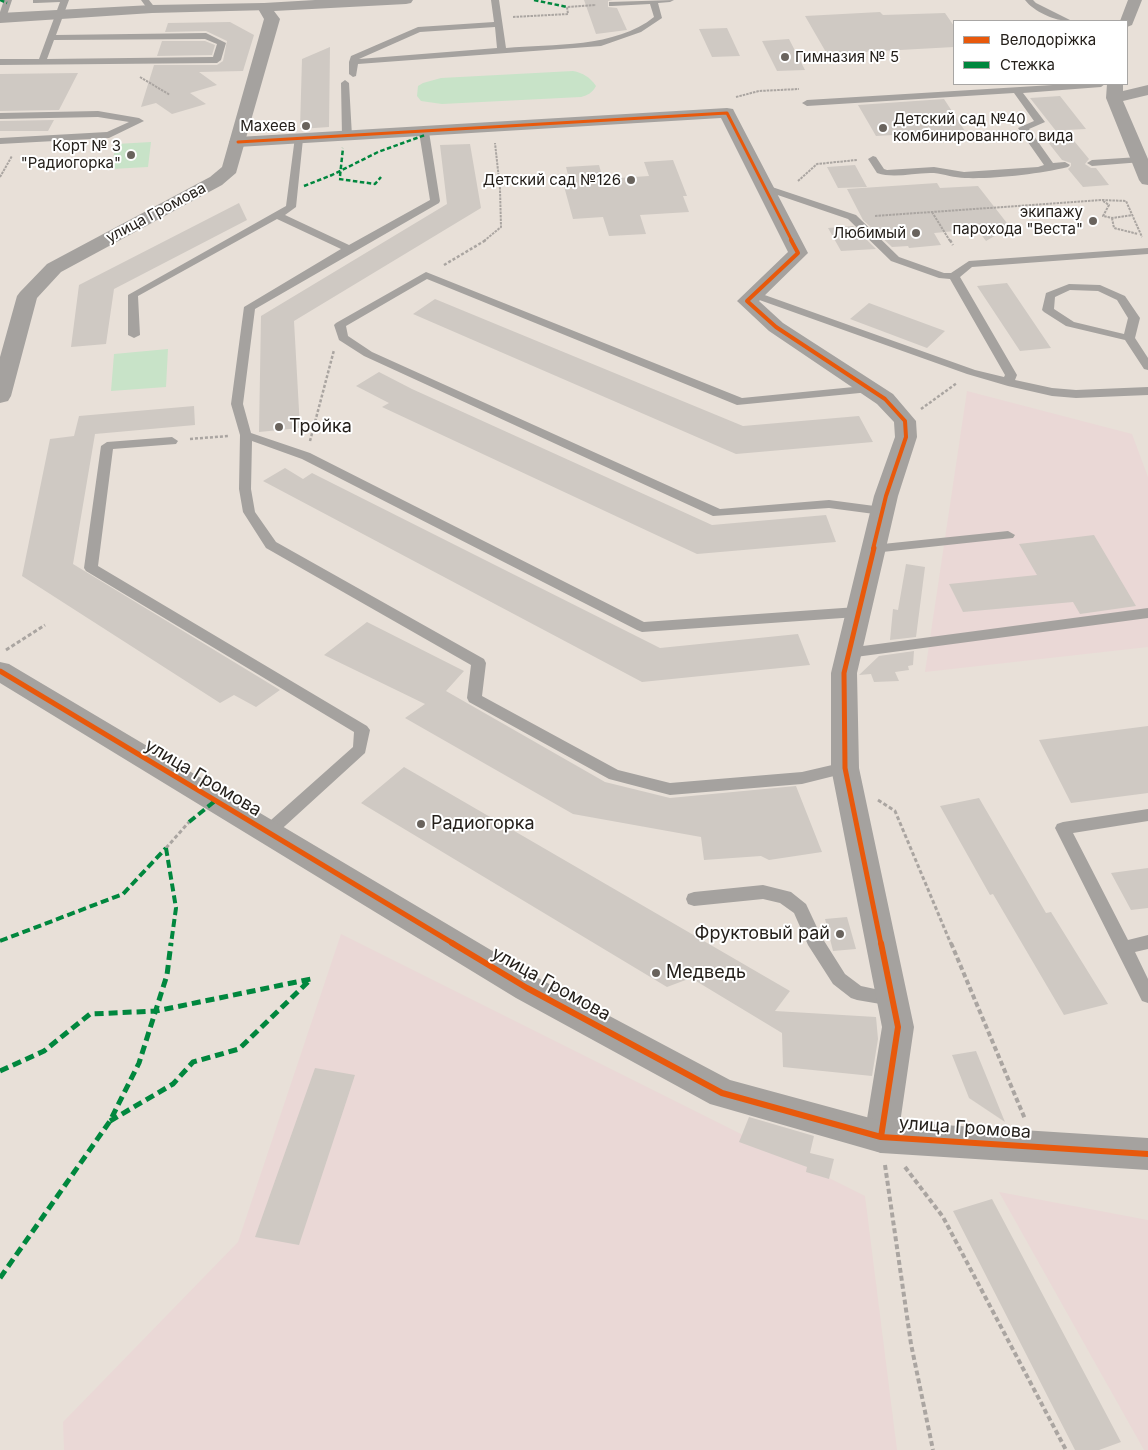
<!DOCTYPE html>
<meta charset="utf-8">
<style>
body{margin:0}
#map{position:relative;width:1148px;height:1450px;overflow:hidden;background:#e8e0d8;font-family:Inter,sans-serif}
canvas{display:block}
.legend{position:absolute;left:953px;top:20px;width:175px;height:65px;box-sizing:border-box;background:#fff;border:1px solid #a8a6a4;margin:0;padding:6px 9px;list-style:none;font-size:15px;color:#25201b}
.legend li{display:flex;align-items:center;gap:10px;height:25px}
.legend b{width:25px;border:1px solid #a8a6a4}
</style>
<div id="map">
<canvas width="1148" height="1450"></canvas>
<ul class="legend">
<li><b style="height:6px;background:#e8590c"></b>Велодоріжка</li>
<li><b style="height:6px;background:#00873e"></b>Стежка</li>
</ul>
</div>
<script>
const ctx = document.querySelector('canvas').getContext('2d');
ctx.lineJoin = 'round';
function paint(path, color) { ctx.fillStyle = color; ctx.fill(path, 'evenodd'); }
function strokePath(path, color, width, dash) { ctx.strokeStyle = color; ctx.lineWidth = width; ctx.lineCap = dash ? 'butt' : 'round'; ctx.setLineDash(dash || []); ctx.stroke(path); }
function drawText(font, color, halo, rows, align = 'center') {
  ctx.font = font + ' Inter,sans-serif'; ctx.lineWidth = 4; ctx.setLineDash([]); ctx.textBaseline = 'middle'; ctx.strokeStyle = halo; ctx.fillStyle = color; for (const [text, x, y, turn = 0] of rows) {
    ctx.save(); ctx.translate(x, y); ctx.rotate((+turn || 0) * Math.PI / 180); ctx.textAlign = isNaN(turn) ? turn : align; if (halo) ctx.strokeText(text, 0, 0); ctx.fillText(text, 0, 0); ctx.restore();
  }
}
paint(new Path2D(`
 M967,391L1132,434L1148,477V647L925,672Z
 M341,934L865,1196L897,1450H64L63,1422L238,1242Z
 M999,1192L1148,1220V1450H1144Z`), '#ead8d6');
paint(new Path2D(`
 M573,71C583,73 590,77 596,86C592,93 588,95 581,97L442,104L421,101L417,96L418,86L423,83L441,78Z
 M151,142L148,167L111,169L116,144Z
 M168,349L166,387L111,391L114,354Z`), '#c8e3c8');
paint(new Path2D(`
 M584,0H613L608,1V7L617,8L627,30L596,34Z
 M880,12L883,15L945,13L954,26V47L827,54L805,16Z
 M230,22L254,35L243,71L199,72L217,85L190,93L206,104L172,114L156,103L141,107L154,65H217L223,61L227,41L206,31L165,32L168,23Z
 M727,28L740,56L712,57L699,29Z
 M789,39L805,70L777,71L762,41Z
 M162,41H205L215,45L212,55L157,56Z
 M330,47L329,127L300,129L302,59Z
 M78,73L59,110L0,111V74Z
 M1060,96L1086,129L1065,130L1089,159L1085,164L1091,168H1096L1109,185L1083,187L1068,169L1071,166V163L1062,160L1040,132L1056,131L1030,98Z
 M944,99L965,131L876,136L858,105Z
 M54,120L48,131H0V121Z
 M470,144L481,208L294,321L300,428L259,432L261,316L447,204L440,145Z
 M673,160L687,196H683L689,212L640,215L646,234L609,236L603,217L573,219L562,179H569L566,167L599,165L603,179L649,176L644,162Z
 M855,165L867,187L838,188L827,167Z
 M937,183L940,188L978,186L1010,227L986,241L977,229L934,233L941,245L909,248L908,246L892,247L863,220L847,189Z
 M239,203L247,220L114,289L106,344L71,347L79,285Z
 M853,226L876,249L841,251L828,228Z
 M1007,283L1051,348L1020,351L977,286Z
 M435,299L743,426L859,416L873,442L736,454L413,314Z
 M869,303L945,331L927,348L850,319Z
 M379,372L412,389L712,525L826,515L836,542L697,554L382,407L389,403L356,386Z
 M194,406L195,425L95,434L73,564L280,690L256,707L234,695L220,703L22,576L50,439L74,436L79,416Z
 M285,468L303,479L312,473L660,648L798,634L810,665L642,682L263,481Z
 M1094,535L1136,606L1080,614L1073,602L963,612L949,584L1037,575L1019,544Z
 M906,564L925,567L916,637L890,640L893,609L898,610Z
 M367,622L464,671L446,691L605,782L670,798L796,786L822,852L769,860L761,856L704,860L701,837L573,814L405,718L425,704L324,655Z
 M914,651L913,665L908,666L909,670L895,672L899,681L874,682L871,674L859,675L879,656Z
 M1148,726V793L1071,803L1039,740Z
 M404,767L790,991L775,1011L876,1017L878,1039L872,1076L783,1067L782,1033L691,978L667,987L361,803Z
 M979,798L1046,913L1051,912L1108,1004L1064,1015L993,894L990,895L940,806Z
 M1148,868V908L1131,910L1111,873Z
 M847,917L856,949L833,951L825,919Z
 M976,1051L1005,1122L969,1098L952,1055Z
 M315,1068L355,1075L299,1245L255,1237Z
 M749,1117L814,1136L810,1153L834,1159L829,1179L806,1172L807,1167L739,1142Z
 M992,1199L1121,1442L1099,1450H1075L953,1211Z`), '#cfc9c3');
strokePath(new Path2D(`
 M513,17L568,14L567,7L596,5
 M140,77L170,95
 M736,97L759,91L799,89
 M0,177L12,156
 M798,181L817,164L857,160
 M1103,201L1109,205L1103,216L1112,218L1133,215
 M932,212L950,241
 M875,216L1102,200L1126,201L1142,237
 M1112,218L1114,228L1138,234
 M484,241L501,227L500,189L495,143`), '#aaa5a1', 2, [2.5, 1]);
strokePath(new Path2D(`
 M950,240L953,245
 M444,265L486,240
 M921,409L957,383
 M190,439L228,436
 M310,441L334,350`), '#aaa5a1', 2.5, [3, 2]);
strokePath(new Path2D(`
 M6,650L45,625
 M878,800L895,811L951,944
 M166,848L189,822`), '#aaa5a1', 3, [4, 2.5]);
strokePath(new Path2D(`
 M951,943L1025,1119
 M885,1165L911,1344L933,1450
 M905,1167L943,1217L1066,1450`), '#aaa5a1', 4, [5, 3]);
paint(new Path2D(`
 M4,0H12L6,18L2,20H0V12Z
 M33,0H69L56,35L206,33L226,43L221,60L217,63L0,65V59H39L60,2L36,3H33ZM205,39L217,44L213,57L47,59L54,40Z
 M141,0H149L156,9L149,11Z
 M491,0H499L506,48C552,44 616,48 654,17L650,4L612,6H609V2L674,0L670,2L658,3L662,18L641,32L601,46L358,64L356,76L353,77L349,74V62L351,56L418,27L494,22ZM495,27L497,48L359,59L420,32Z
 M1025,0H1033L1036,3L1072,21C1057,22 1034,12 1025,0Z
 M345,80L349,83L352,136L347,139L342,136L341,83Z
 M1069,84H1105L1101,87L1023,93L1045,122L1029,129L1053,163L1065,162L1070,165L1068,167C1039,174 995,179 965,178C955,178 944,174 934,173C915,172 895,179 877,173L868,159L873,156L876,157L884,169L887,170L934,167L964,172L1038,167L1044,165L1018,128L1034,121L1014,93L807,106L802,103L807,100Z
 M98,111L139,118L144,121L109,138L0,144V138L107,132L129,122L98,117L0,119V113Z
 M424,129L429,132L440,201L439,203L255,309L243,404L251,433L310,453L644,622L857,607L862,609L864,612L862,615L857,617L642,632L637,630L302,459L252,441L251,489L255,512L276,542L484,659L486,663L482,696L618,770L670,783L802,772L845,762L850,764L853,768L850,772L802,784L670,795L609,779L469,702L467,698L471,665L266,548L243,512L239,489L240,435L231,404L244,307L341,249L277,219L138,296L140,335L134,338L128,335V295L286,206L295,137L298,136L303,139L296,207L285,215L349,245L430,200L419,132Z
 M1139,157L1142,158V162L1092,166L1087,163L1092,160Z
 M766,185L856,215L899,257L944,273H951L969,261L1148,248V254L972,267L960,277L1017,375L1015,380L1052,388L1076,390L1148,387V395L1076,398L1052,396L1008,386L967,374L751,297L750,295L751,293H759L975,370L1004,377L1005,375L950,279L939,278L891,261L848,219L763,190L761,188Z
 M426,272L742,398L874,385L876,388L874,391L870,392L737,405L427,279L346,326L348,336L372,352L720,509L829,500L882,507L888,511L882,515L829,508L713,516L364,356L339,340L334,325L336,323Z
 M1069,284L1100,285L1125,296L1140,318L1135,338L1148,358V370L1144,369L1125,340L1066,326L1044,312L1042,310L1046,293ZM1070,290L1098,291L1117,300L1128,318L1124,334L1074,322L1054,309L1055,297Z
 M172,437L178,441L176,444L113,449L98,566L367,726L370,730L365,753L274,836L268,838L262,836L260,832L262,828L353,747L354,732L86,571L84,568L101,446L107,442Z
 M1008,531L1015,535L1013,538L873,553L866,549L873,545Z
 M1148,608V618L848,658L843,656L841,653L843,650L848,648Z
 M1148,809V821L1073,833L1128,940L1148,935V949L1135,952L1148,979V1003L1142,1001L1055,828L1057,824L1063,822Z
 M763,885L791,892L806,904L821,936L845,974L861,986L898,994L901,999L898,1004L892,1006L857,1000L851,998L833,984L808,945L794,913L780,903L763,899L694,906L688,904L686,899L688,894L694,892Z`), '#a5a29f');
paint(new Path2D(`
 M1128,0H1142L1132,25L1127,27V21H1120Z
 M264,3L269,4L271,7L269,10L152,13L0,23V13L152,5Z
 M1107,84H1123V91L1148,85V95L1123,101L1148,159V185L1142,184L1139,180L1106,98Z
 M727,108L733,109L735,113L808,253L759,301L783,323L893,394L916,421L917,437L898,496L857,673L859,768L914,1027L898,1137L893,1148L881,1153L869,1148L864,1137L882,1027L831,768V673L874,496L895,437L894,422L877,404L769,331L737,301L788,252L721,118L238,147L232,146L229,142L232,138L238,137Z`), '#a5a29f');
paint(new Path2D(`
 M315,0H413L411,3L406,4L274,11L280,19L236,173L222,185L61,272L37,298L11,396L8,401L0,403V357L17,296L20,292L47,264L210,177L222,167L264,19L257,7L259,4L264,3Z
 M0,662L9,664L538,978L730,1080L881,1121L1148,1138V1170L881,1153L710,1104L516,998L0,683Z`), '#a5a29f');
strokePath(new Path2D(`
 M0,0L7,3
 M534,0L567,7
 M340,176L343,148
 M339,179L375,184L381,177
 M304,186L332,175L378,152L425,135`), '#00873e', 2.5, [4.5, 2.5]);
strokePath(new Path2D(`
 M189,822L215,801
 M166,848L176,908L171,944
 M0,941L123,894L166,848`), '#00873e', 4, [8, 4]);
strokePath(new Path2D(`
 M0,1071L44,1051L90,1014L156,1011L311,979L239,1049L193,1062L173,1084L110,1121
 M0,1278L110,1121L139,1063L167,975L171,943`), '#00873e', 5, [9, 5]);
strokePath(new Path2D(`
 M238,142L727,113L792,241`), '#e8590c', 3);
strokePath(new Path2D(`
 M791,240L798,253L747,301L776,327L885,399L905,421L906,437L886,496L873,549`), '#e8590c', 4);
strokePath(new Path2D(`
 M874,548L844,673L845,768L881,944
 M0,671L454,944`), '#e8590c', 5);
strokePath(new Path2D(`
 M452,943L527,988L722,1093L881,1137L1148,1154
 M881,943L898,1027L881,1137`), '#e8590c', 6);
for (const [x, y, r, color] of [
 [785,57,5,"#69635d"],
 [306,126,5,"#69635d"],
 [883,128,5,"#69635d"],
 [131,155,5,"#69635d"],
 [631,180,5,"#69635d"],
 [1093,221,5,"#69635d"],
 [916,233,5,"#69635d"],
 [279,427,5,"#69635d"],
 [421,824,5,"#69635d"],
 [840,934,5,"#69635d"],
 [656,973,5,"#69635d"]
]) { const dot = new Path2D(); dot.arc(x, y, r, 0, 2 * Math.PI); ctx.fillStyle = color; ctx.fill(dot); strokePath(dot, '#fff', 2); }
drawText('15px', '#25201b', '#fff', [
 ["Гимназия № 5",795,57,"left"],
 ["Детский сад №40",893,119,"left"],
 ["комбинированного вида",893,136,"left"],
 ["Махеев",296,126],
 ["Корт № 3",121,146],
 ["\"Радиогорка\"",121,163],
 ["Детский сад №126",621,180],
 ["экипажу",1083,212],
 ["парохода \"Веста\"",1083,229],
 ["Любимый",906,233]
], 'right');
drawText('15px', '#25201b', '#fff', [
 ["улица Громова",156,213,-28]
]);
drawText('18px', '#25201b', '#fff', [
 ["Тройка",289,427],
 ["Радиогорка",431,824],
 ["Фруктовый рай",830,934,"right"],
 ["Медведь",666,973]
], 'left');
drawText('18px', '#25201b', '#fff', [
 ["улица Громова",203,778,31],
 ["улица Громова",551,984,29],
 ["улица Громова",965,1128,4]
]);
</script>
